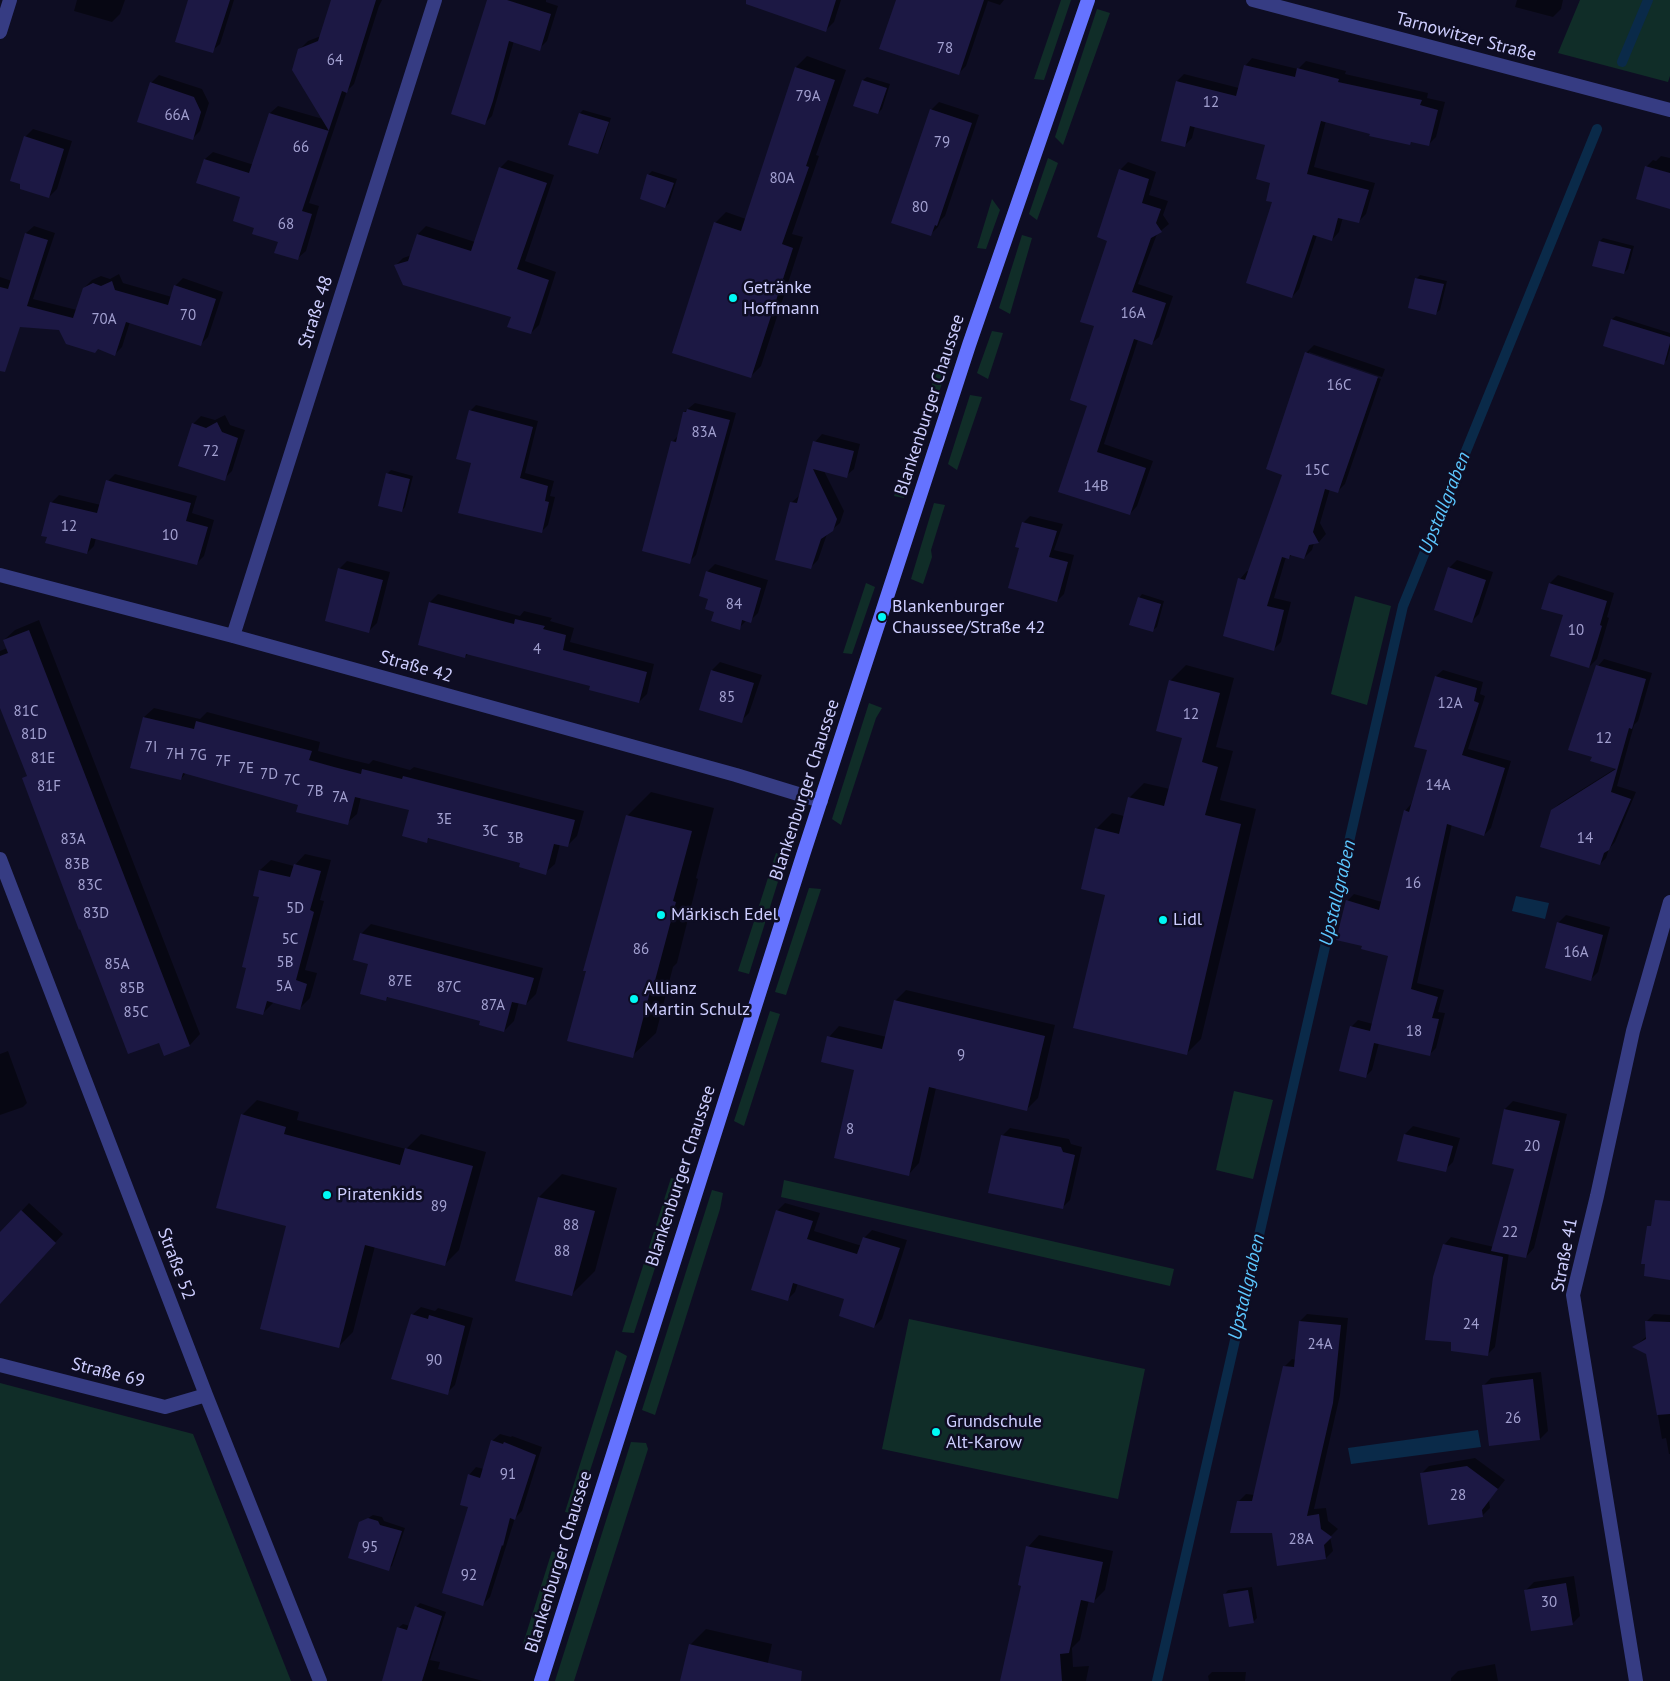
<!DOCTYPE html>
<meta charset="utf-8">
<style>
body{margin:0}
canvas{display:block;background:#0e0d23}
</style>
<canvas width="1670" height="1681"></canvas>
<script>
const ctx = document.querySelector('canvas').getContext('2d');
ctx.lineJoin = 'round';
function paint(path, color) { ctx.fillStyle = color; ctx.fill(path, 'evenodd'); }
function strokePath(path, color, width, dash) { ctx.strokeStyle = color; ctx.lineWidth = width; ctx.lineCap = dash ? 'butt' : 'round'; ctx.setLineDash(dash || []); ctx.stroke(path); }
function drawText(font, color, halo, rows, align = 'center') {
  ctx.font = font + ' "PT Sans",sans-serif'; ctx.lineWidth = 5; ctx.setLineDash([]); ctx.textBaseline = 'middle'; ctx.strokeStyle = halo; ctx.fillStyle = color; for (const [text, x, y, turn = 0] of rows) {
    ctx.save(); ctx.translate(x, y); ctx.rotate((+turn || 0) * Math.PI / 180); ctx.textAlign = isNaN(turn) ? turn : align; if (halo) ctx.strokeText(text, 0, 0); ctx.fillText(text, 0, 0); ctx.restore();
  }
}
paint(new Path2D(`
 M1061,0H1071L1044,80L1034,79Z
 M1580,0H1670V76L1668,82L1558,53Z
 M1097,9L1110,13L1063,145L1055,137Z
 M1048,158L1058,163L1037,220L1029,214Z
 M992,199L1000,210L986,249L977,248Z
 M1022,235L1032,238L1010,314L999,308Z
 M992,331L1003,333L988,379L977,373Z
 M940,361L948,366L923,438L914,436Z
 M970,395L982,397L957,470L948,464Z
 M908,457L916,460L904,498L894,496Z
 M934,503L945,505L931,550L932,557L923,584L911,579Z
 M866,583L875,587L852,654L843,653Z
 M1355,596L1391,606L1367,705L1331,694Z
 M869,703L882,708L876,718L841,825L832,819Z
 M776,853L786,856L749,974L738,971Z
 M809,888L821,889L786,995L775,992Z
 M770,1011L780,1014L744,1126L734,1121Z
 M1234,1091L1273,1100L1253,1179L1216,1170Z
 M671,1178L683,1181L634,1333L622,1332Z
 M784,1180L1174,1269L1170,1286L781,1197Z
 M712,1190L723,1193L720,1209L655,1415L642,1410Z
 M909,1319L1145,1369L1118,1499L882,1449Z
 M616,1350L627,1356L576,1514L565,1512Z
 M0,1383L193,1434L291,1681H0Z
 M631,1442L646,1443L648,1449L574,1681H555Z
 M552,1551L563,1556L535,1645L523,1644Z`), '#102d28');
paint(new Path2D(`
 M1516,896L1549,903L1545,919L1512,911Z
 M1478,1430L1481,1447L1351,1464L1348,1448Z`), '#0a2a49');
paint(new Path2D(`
 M77,0H125L120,14L112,22L74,11Z
 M189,0H234L220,44L212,51Z
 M333,0H382L379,6L354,84L347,91L309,203L319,206L306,251L298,258L279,241L255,227L242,197L197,182L205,159L213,152L254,165L270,113L278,106L323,119L300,49L308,41L321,36Z
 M489,0H546V2L558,6L547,41L539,49L514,41L492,116L484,124Z
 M795,0H841L834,22L826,30Z
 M902,0H1004L1000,5L988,1L966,66L958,74Z
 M1517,0H1563L1561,9L1553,17L1515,7Z
 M807,56L846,70L816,155L819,156L792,234L803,237L761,366L750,377L715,223L726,212L746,219L796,67Z
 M1252,58L1298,69L1306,61L1346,71L1345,74L1428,93L1427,98L1445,102L1436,137L1428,145L1413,141L1409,144L1326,121L1314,167L1375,183L1366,214L1359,221L1343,217L1339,232L1332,240L1317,235L1299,289L1292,297L1274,202L1267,145L1195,126L1192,138L1185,145L1177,81L1184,74L1239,88L1245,66Z
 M159,75L202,89L209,103L200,131L192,139L151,83Z
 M867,77L890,84L882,109L878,113L863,80Z
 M939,102L979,115L945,216L941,220L938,227L930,235L931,110Z
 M583,110L611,118L601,149L598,153L580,113Z
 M33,129L72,141L57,189L49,197L25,137Z
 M1661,156L1670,158V207L1646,167L1653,160L1656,161Z
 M508,160L554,175L525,261L556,272L539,325L531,333L512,316L395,266L403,258L412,255L418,234L426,226L475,242L500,168Z
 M1128,162L1156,172L1149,195L1168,201L1163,215L1169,224L1157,234L1138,284L1173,296L1159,337L1151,344L1138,340L1104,444L1153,461L1137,506L1130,514L1060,491L1089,405L1095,325L1108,240L1120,170Z
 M652,171L677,179L669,203L665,207L648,175Z
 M34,226L55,233L33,299L77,310L84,288L92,280L101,276L110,279L119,274L123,283L172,297L175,286L183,278L223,292L208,337L201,344L130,322L122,347L115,354L60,328L0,325V277L12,281L26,233Z
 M1603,238L1634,246L1628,269L1624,273L1600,241Z
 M1420,275L1447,281L1440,310L1436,313L1416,279Z
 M1616,316L1670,333V349L1667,360L1663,363L1604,345L1612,319Z
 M1314,345L1385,369L1382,377L1309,352V355L1381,379L1345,484L1337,492L1330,489L1320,523L1326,534L1319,542L1314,543L1312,550L1304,558L1292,554L1289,558L1286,557L1274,598L1291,602L1281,642L1273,650L1240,579L1247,571L1249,572L1284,474L1306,353Z
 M695,403L736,413L696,555L689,562L672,442L679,435L684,412Z
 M476,405L538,421L525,473L554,481L550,496L555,497L548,525L542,531L472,462L470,411Z
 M225,415L230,425L245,430L232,471L224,479L193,424L201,416L215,420Z
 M822,434L860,444L854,469L846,476L824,471L844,511L840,523L827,534L818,560L811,567L792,502L800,495L815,442Z
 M391,470L413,476L405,507L402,511L387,474Z
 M115,474L197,496L192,513L214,520L204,556L196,564L96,538L94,546L87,553L43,535L52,502L59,495L101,505L108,481Z
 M1030,516L1063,524L1054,550L1074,555L1064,594L1057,601L1020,547L1023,523Z
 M1457,560L1493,572L1479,614L1471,622L1449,568Z
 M347,561L390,572L377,623L369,631L339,569Z
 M715,564L768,580L758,613L750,621L747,620L739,628L716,611L709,598L707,572Z
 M1558,575L1614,593L1607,617L1609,618L1597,659L1589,667L1564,614L1543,608L1550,583Z
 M438,594L520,616L524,611L552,618L550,621L574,628L570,642L654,664L647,694L639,702L592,685L469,653L465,657L430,602Z
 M1142,594L1164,601L1157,627L1153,630L1139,598Z
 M39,620L200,1034L190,1045L164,1054L159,1042L24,779L28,775L0,703V651L7,648L4,640L15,630Z
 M1604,659L1652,673L1638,721L1634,725L1617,786L1636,792L1615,842L1609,849L1606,858L1600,864L1552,810L1559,804L1616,768L1598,666Z
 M720,662L762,675L749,713L741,721L712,670Z
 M1186,665L1234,678L1216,747L1233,751L1220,800L1256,809L1201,1039L1186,1054L1106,894L1096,829L1112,813L1124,816L1129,798L1144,783L1170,789L1183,737L1170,681Z
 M1443,670L1483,682L1480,694L1485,696L1468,749L1511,761L1491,828L1484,835L1452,824L1417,983L1444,990L1438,1012L1445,1013L1436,1048L1429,1055L1379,1043L1372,1070L1365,1077L1351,1027L1358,1020L1373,1024L1390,955L1347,901L1354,894L1382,902L1405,811L1411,804L1429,749L1436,676Z
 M154,708L200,719L207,712L320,742L318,751L344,758L369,764L373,760L410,770L414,767L584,811L577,836L567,846L560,844L555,864L545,873L522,862L430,837L426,842L410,809L361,797L357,814L347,823L299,804L186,773L181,779L131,767L144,717Z
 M651,792L714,808L696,878L698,879L677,963L673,967L656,1033L632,1056L587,970H585L628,815Z
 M305,854L331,860L320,900L324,901L305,970L317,973L310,998L300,1008L274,1002L263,1013L247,967L261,896L254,895L260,870L271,860L294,866Z
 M1566,915L1610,927L1598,972L1591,979L1558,923Z
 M371,924L543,968L536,994L526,1004L519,1002L514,1021L504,1031L481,1020L389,996L386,1000L369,963L361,934Z
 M906,990L1055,1025L1038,1098L1027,1109L936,1088L919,1163L909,1174L856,1069L829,1037L839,1026L887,1037L895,1001Z
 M8,1051L27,1103L23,1107L0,1115V1054Z
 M257,1100L299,1112L297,1120L406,1149L421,1134L486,1152L459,1250L445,1264L375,1246L353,1332L338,1347L242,1115Z
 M1513,1101L1567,1114L1534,1248L1526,1257L1509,1253L1495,1347L1487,1355L1444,1245L1451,1237L1494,1247L1515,1168L1505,1109Z
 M1413,1126L1460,1138L1453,1162L1445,1170L1405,1134Z
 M1010,1128L1069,1139L1071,1144L1082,1147L1070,1200L1062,1208L1002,1136Z
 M562,1174L617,1188L595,1271L572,1294L539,1197Z
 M29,1203L63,1234L9,1293L0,1300V1234Z
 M785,1203L820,1213L814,1231L862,1246L864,1238L872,1230L907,1240L882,1319L874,1327L846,1298L798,1283L795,1292L787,1300L777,1211Z
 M421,1307L435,1311L438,1308L473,1318L455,1385L447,1393L412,1315Z
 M1307,1314L1348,1318L1340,1395L1314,1509L1326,1508L1328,1521L1338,1529L1330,1537L1333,1551L1326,1558L1273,1532L1238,1502L1246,1494L1255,1495L1284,1367L1292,1359L1296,1360L1300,1321Z
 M1654,1314L1670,1315V1454H1669L1666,1438L1662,1439L1647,1353L1634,1347L1647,1336L1646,1322Z
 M1541,1372L1548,1431L1540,1439L1483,1386L1491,1378Z
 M500,1434L511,1437L512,1436L542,1447L522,1511L515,1518L490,1597L483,1604L470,1506L469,1475L476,1467L484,1469L492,1441Z
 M1475,1458L1505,1480L1489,1500L1490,1508L1482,1516L1421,1474L1429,1466Z
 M373,1515L382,1517L384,1521L405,1528L392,1566L388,1569L360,1523Z
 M1039,1535L1113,1551L1105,1590L1094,1601L1089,1600L1080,1640L1072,1648L1073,1667L1089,1666L1086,1681H1001L1023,1585L1028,1547Z
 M1574,1576L1580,1616L1572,1624L1526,1590L1534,1582Z
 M1252,1587L1257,1618L1253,1622L1225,1594L1228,1590Z
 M420,1603L446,1612L430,1660L440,1662L438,1669L483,1681H383L398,1628L403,1624L410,1626L416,1607Z
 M706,1629L772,1644L764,1681H682L690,1645Z
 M1495,1664L1498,1681H1451V1678L1458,1671Z
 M1212,1672H1246L1245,1681H1209L1208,1676Z`), '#0007');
strokePath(new Path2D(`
 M1622,62L1648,0
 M1157,1681L1403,606L1597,129`), '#0a2a49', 10);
paint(new Path2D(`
 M188,0H230L213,53L175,42Z
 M331,0H376L347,93L342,91L302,211L312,214L298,260L274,253L278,242L252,234L254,228L233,221L240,197L196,183L204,159L249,173L269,113L329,131L292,70L298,49L318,41Z
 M487,0H507L551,14L540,51L509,41L493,101L485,125L451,114Z
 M746,0H836L826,32L746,4Z
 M896,0H984L959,75L879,49Z
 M1244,65L1295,77L1297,68L1339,79L1338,82L1422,100L1420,105L1438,110L1429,146L1411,142L1410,145L1369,136L1370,134L1321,121L1307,174L1369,190L1359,223L1338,218L1332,241L1313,235L1292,298L1246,283L1272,202L1266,201L1270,183L1256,179L1265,145L1190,126L1185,147L1161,141L1176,81L1236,96Z
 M795,67L835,80L806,166L809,167L782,244L793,248L751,378L672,353L714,222L741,231Z
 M862,80L887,88L878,114L853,106Z
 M150,82L194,97L201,112L193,140L137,122Z
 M930,109L972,123L937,226L935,225L931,236L891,223Z
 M579,113L609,122L598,154L568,145Z
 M24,136L64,149L49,198L20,189V184L10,181Z
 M1645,166L1670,173V209L1636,199Z
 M499,167L547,183L517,269L549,280L531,334L507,327L511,317L403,285L394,265L408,261L417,234L471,251Z
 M1119,169L1149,179L1142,203L1161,209L1156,223L1162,232L1151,238L1132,292L1166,303L1152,345L1134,339L1097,452L1146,468L1130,515L1058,492L1087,406L1070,400L1094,326L1080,322L1107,241L1097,237Z
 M647,174L674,183L665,208L640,199Z
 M25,233L48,240L27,306L73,318L83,288L93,283L101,286L112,281L115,290L168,305L174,285L216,299L201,346L126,322L115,356L98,349L95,353L66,344L59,330L20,327L5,372L0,371V287L8,289Z
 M1599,241L1631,249L1624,274L1592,266Z
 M1415,278L1444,284L1436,315L1408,308Z
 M1611,319L1670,337V343L1664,365L1603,346Z
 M1305,352L1378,377L1338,493L1325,489L1313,532L1319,543L1309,545L1304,559L1290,555L1289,559L1282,557L1267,606L1284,610L1274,651L1223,636L1238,578L1245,580L1282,475L1266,469Z
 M687,409L730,420L690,564L642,551L671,441L676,442L683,412H686Z
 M469,410L533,427L520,478L548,486L545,501L549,502L542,533L458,513L471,463L456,459Z
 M217,422L222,432L238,438L225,481L178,466L192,423L206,428Z
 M813,441L854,451L847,478L813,469L837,519L833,531L821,539L811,569L775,560L790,502L797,503Z
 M386,473L410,479L402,512L378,506Z
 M106,480L191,503L186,521L208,527L197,565L91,538L87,554L45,543L47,537L41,536L50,502L97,513Z
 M1022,522L1057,531L1049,557L1068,562L1057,602L1008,588L1019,548L1015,547Z
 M1448,567L1486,580L1472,623L1434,610Z
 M338,568L383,580L369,633L325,621Z
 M706,571L761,588L751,623L742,620L740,630L711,621L714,612L705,609L708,599L699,596Z
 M1549,583L1607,601L1600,625L1602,626L1589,668L1550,656L1563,615L1541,609Z
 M1138,597L1161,604L1153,632L1129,625Z
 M429,602L514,624L515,619L545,626L543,629L566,635L563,650L647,672L639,703L589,690L590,686L466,654L465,658L418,645Z
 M29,630L190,1046L164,1056L159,1043L128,1054L80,929L79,930L22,778L27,776L0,708V656L8,653L3,640Z
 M1596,665L1646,679L1632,729L1629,728L1611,792L1631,799L1609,850L1604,853L1600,865L1540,847L1551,810L1616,769L1590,761L1592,757L1568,750Z
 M711,670L754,683L742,723L699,710Z
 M1435,676L1477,688L1474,701L1479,703L1462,755L1505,768L1484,836L1447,824L1411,989L1438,997L1432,1018L1439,1019L1430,1056L1374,1043L1366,1078L1339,1071L1350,1026L1370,1031L1388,956L1361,949L1362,946L1336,940L1346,900L1379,910L1404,810L1409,812L1427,750L1414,747Z
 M1169,680L1220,693L1202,762L1218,767L1205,815L1241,824L1187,1055L1073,1028L1105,895L1081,889L1095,828L1119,834L1128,797L1164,806L1182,738L1156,731Z
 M143,717L194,729L196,721L312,751L309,760L334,767L361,774L362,769L402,779L403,776L575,820L568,847L554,844L546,875L519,867L520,863L428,838L427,843L402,836L409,810L355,797L348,825L296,812L298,805L183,773L181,780L130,768Z
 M626,815L692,831L673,901L676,902L653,988H651L633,1058L567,1041L586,971H583Z
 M294,864L321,871L310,910L314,912L296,980L307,984L300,1010L267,1001L263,1015L236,1008L246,968L242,967L259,897L253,896L259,870L290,877Z
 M1557,922L1603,935L1591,981L1545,968Z
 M360,933L534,978L526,1005L512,1002L504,1032L479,1025L480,1021L411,1003L387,997L386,1001L360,994L368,964L353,960Z
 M894,1000L1045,1036L1027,1111L929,1087L909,1176L834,1158L854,1070L821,1062L827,1036L882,1049Z
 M1504,1109L1560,1121L1526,1258L1491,1251L1514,1169L1492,1164Z
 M241,1114L286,1127L284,1134L400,1165L405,1148L473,1166L445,1266L365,1245L339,1348L260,1329L286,1226L216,1208Z
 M1404,1134L1453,1146L1446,1172L1397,1161Z
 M1001,1135L1061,1147L1063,1152L1075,1155L1063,1209L988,1193Z
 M538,1197L595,1211L572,1296L515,1281Z
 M1655,1200L1670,1201V1280L1644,1276L1645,1264H1641L1647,1226H1651Z
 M21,1210L56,1243L0,1304V1232Z
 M776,1210L813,1221L807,1239L857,1254L863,1237L900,1248L874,1328L839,1316L844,1299L793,1283L788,1301L751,1290Z
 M1443,1244L1503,1257L1488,1356L1451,1351V1342L1425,1340L1433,1277Z
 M411,1314L428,1319L429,1315L465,1326L448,1395L391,1379Z
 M1299,1321L1341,1325L1333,1403L1307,1516L1319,1514L1321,1529L1332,1537L1324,1545L1326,1559L1277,1566L1272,1533H1230L1237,1501H1252L1283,1366L1294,1367Z
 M1645,1321L1670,1322V1414L1657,1415L1646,1354L1632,1347L1646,1339Z
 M1533,1379L1540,1440L1489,1446L1482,1385Z
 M491,1440L503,1444L504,1442L536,1455L515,1520L510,1518L503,1546L502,1545L483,1606L442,1593L468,1507L460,1505L468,1474L480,1478Z
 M1467,1466L1498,1489L1482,1510L1483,1517L1428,1525L1420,1473Z
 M368,1518L378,1521L380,1525L402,1531L389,1571L348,1558L359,1522Z
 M1026,1546L1103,1562L1094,1603L1081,1600L1069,1653L1060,1654L1062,1681H1000L1021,1586L1018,1585Z
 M1566,1583L1573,1625L1531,1631L1524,1590Z
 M1248,1590L1254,1623L1229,1627L1223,1594Z
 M415,1606L442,1616L422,1681H382L397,1627L407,1630Z
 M689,1644L802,1671L801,1681H680Z`), '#1c1844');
strokePath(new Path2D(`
 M1253,0L1670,110
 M0,32L10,0
 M0,575L233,636L736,775L821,801
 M233,636L435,0
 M0,859L206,1395L320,1681
 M0,1365L165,1407L206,1395
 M1636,1681L1573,1295L1597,1196L1633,1031L1670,902`), '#363c83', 14);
strokePath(new Path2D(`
 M541,1681L804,852L969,345L1088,0`), '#6573ff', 14);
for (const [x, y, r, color] of [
 [733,298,5,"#00f9f5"],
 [882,617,5,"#00f9f5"],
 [661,915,5,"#00f9f5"],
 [1163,920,5,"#00f9f5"],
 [634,999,5,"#00f9f5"],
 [327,1195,5,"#00f9f5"],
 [936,1432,5,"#00f9f5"]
]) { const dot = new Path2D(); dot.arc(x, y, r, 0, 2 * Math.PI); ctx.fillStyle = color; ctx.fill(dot); strokePath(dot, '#0e0d23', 2); }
drawText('15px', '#a2a0d0', null, [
 ["78",945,49],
 ["64",335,61],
 ["79A",808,97],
 ["12",1211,103],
 ["66A",177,116],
 ["79",942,143],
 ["66",301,148],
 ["80A",782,179],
 ["80",920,208],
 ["68",286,225],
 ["16A",1133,314],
 ["70",188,316],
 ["70A",104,320],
 ["16C",1339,386],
 ["83A",704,433],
 ["72",211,452],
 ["15C",1317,471],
 ["14B",1096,487],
 ["12",69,527],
 ["10",170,536],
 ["84",734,605],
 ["10",1576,631],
 ["4",537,650],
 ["85",727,698],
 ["12A",1450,704],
 ["81C",26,712],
 ["12",1191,715],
 ["81D",34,735],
 ["12",1604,739],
 ["7I",151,748],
 ["7H",175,755],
 ["7G",198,756],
 ["81E",43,759],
 ["7F",223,762],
 ["7E",246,769],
 ["7D",269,775],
 ["7C",292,781],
 ["14A",1438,786],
 ["81F",49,787],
 ["7B",315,792],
 ["7A",340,798],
 ["3E",444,820],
 ["3C",490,832],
 ["3B",515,839],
 ["14",1585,839],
 ["83A",73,840],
 ["83B",77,865],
 ["16",1413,884],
 ["83C",90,886],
 ["5D",295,909],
 ["83D",96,914],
 ["5C",290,940],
 ["86",641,950],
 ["16A",1576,953],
 ["5B",285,963],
 ["85A",117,965],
 ["87E",400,982],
 ["5A",284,987],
 ["87C",449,988],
 ["85B",132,989],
 ["87A",493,1006],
 ["85C",136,1013],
 ["18",1414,1032],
 ["9",961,1056],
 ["8",850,1130],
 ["20",1532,1147],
 ["89",439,1207],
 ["88",571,1226],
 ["22",1510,1233],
 ["88",562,1252],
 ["24",1471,1325],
 ["24A",1320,1345],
 ["90",434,1361],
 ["26",1513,1419],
 ["91",508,1475],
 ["28",1458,1496],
 ["28A",1301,1540],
 ["95",370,1548],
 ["92",469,1576],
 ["30",1549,1603]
]);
drawText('18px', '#ceceff', '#0e0d23', [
 ["Tarnowitzer Straße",1466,37,15],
 ["Straße 48",316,312,-72],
 ["Blankenburger Chaussee",930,405,-72],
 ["Straße 42",416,667,16],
 ["Blankenburger Chaussee",805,790,-72],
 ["Blankenburger Chaussee",681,1176,-72],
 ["Straße 41",1565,1255,-79],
 ["Straße 52",176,1264,69],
 ["Straße 69",108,1373,14],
 ["Blankenburger Chaussee",559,1562,-73]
]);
drawText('18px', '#ceceff', '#0e0d23', [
 ["Getränke",743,288],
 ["Hoffmann",743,309],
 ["Blankenburger",892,607],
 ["Chaussee/Straße 42",892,628],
 ["Märkisch Edel",671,915],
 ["Lidl",1173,920],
 ["Allianz",644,989],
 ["Martin Schulz",644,1010],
 ["Piratenkids",337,1195],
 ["Grundschule",946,1422],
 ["Alt-Karow",946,1443]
], 'left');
drawText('italic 19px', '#5cc7ff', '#0e0d23', [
 ["Upstallgraben",1445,503,-68],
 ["Upstallgraben",1338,893,-77],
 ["Upstallgraben",1247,1287,-77]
]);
</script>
